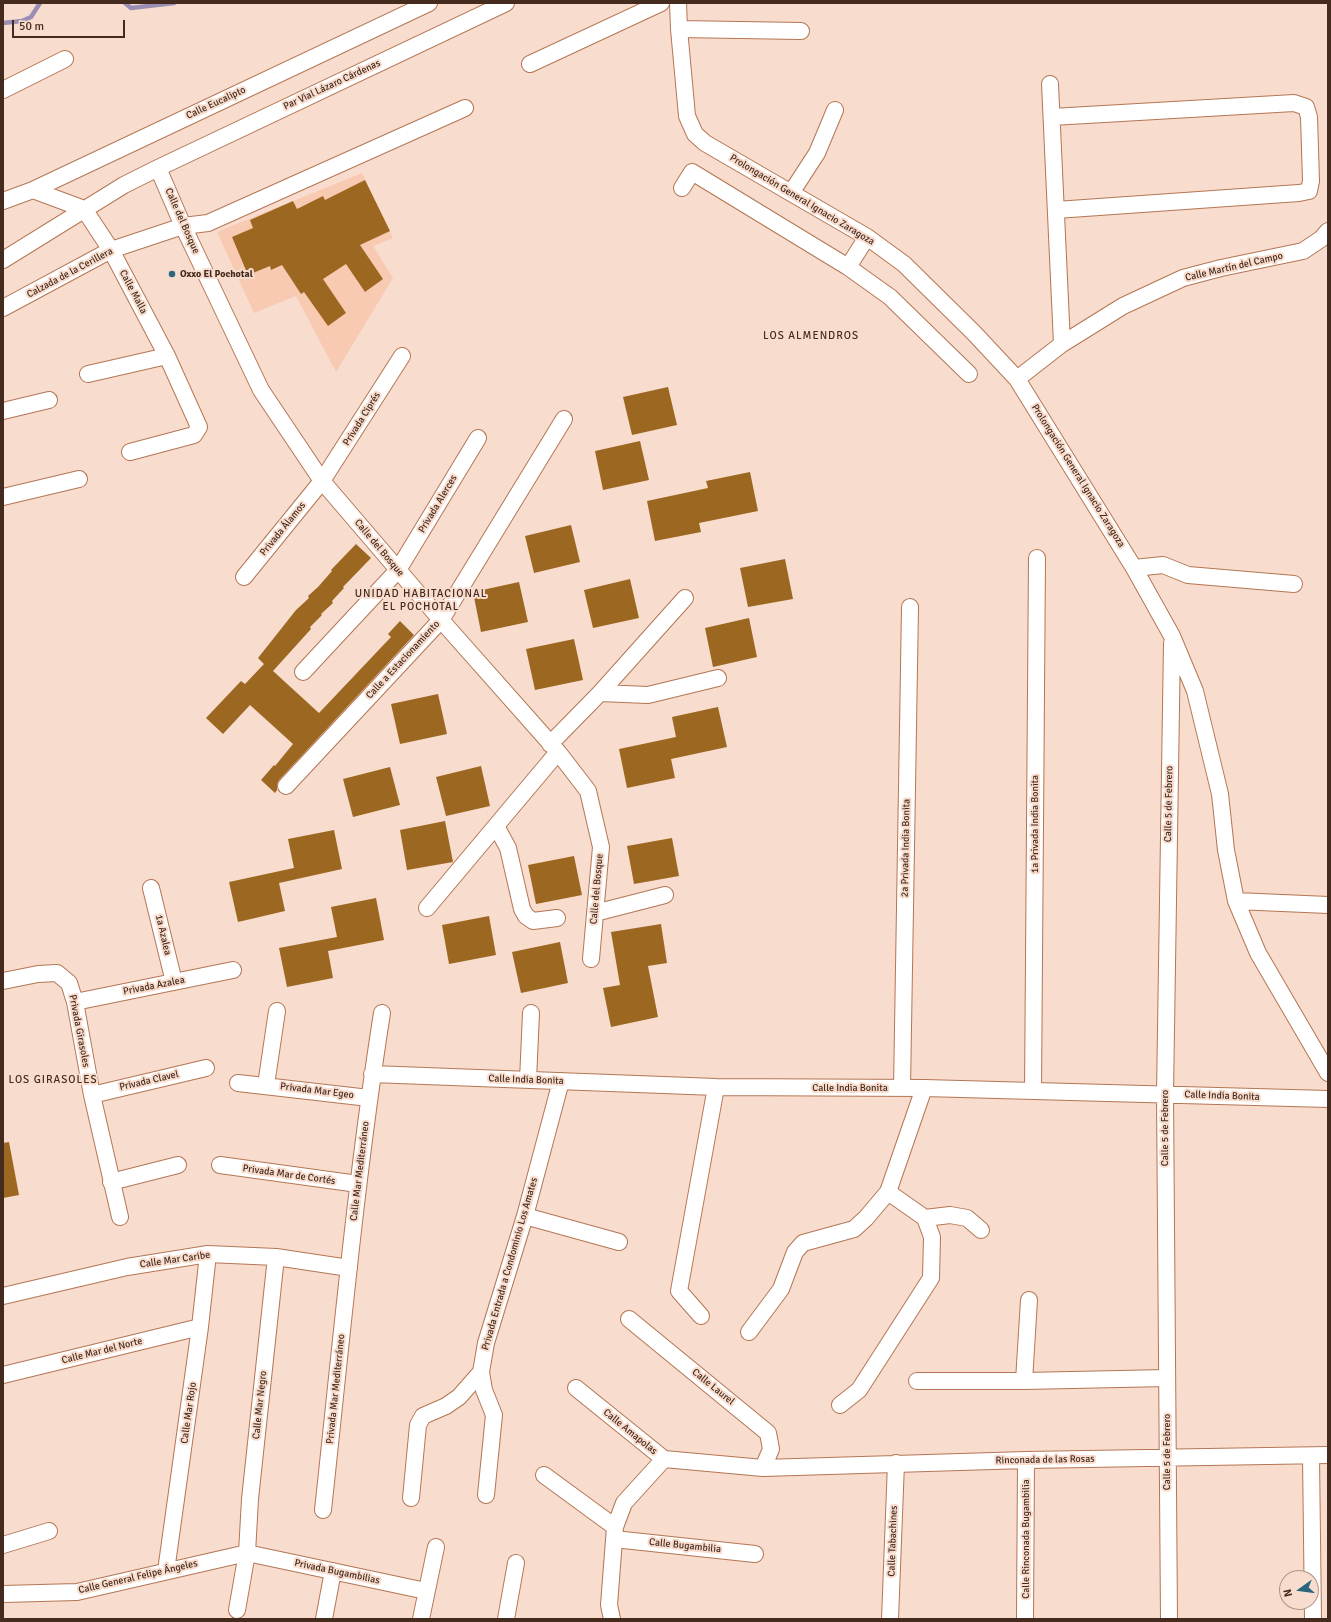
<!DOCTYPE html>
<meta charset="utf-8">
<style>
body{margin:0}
#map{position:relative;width:1331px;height:1622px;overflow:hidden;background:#f8dccd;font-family:Signika,sans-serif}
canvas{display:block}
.frame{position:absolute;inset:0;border:4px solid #452b1d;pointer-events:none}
.north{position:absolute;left:1279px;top:1570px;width:40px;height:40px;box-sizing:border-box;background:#f8dccd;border:1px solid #b09587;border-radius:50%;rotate:256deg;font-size:11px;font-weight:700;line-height:16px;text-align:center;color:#452b1d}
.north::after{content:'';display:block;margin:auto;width:14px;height:18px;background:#2b657e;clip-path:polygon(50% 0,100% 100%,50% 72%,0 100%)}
.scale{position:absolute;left:12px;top:20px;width:113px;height:18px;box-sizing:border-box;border:2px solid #452b1d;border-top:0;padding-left:5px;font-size:12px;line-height:14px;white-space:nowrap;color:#452b1d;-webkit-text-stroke:3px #f8dccd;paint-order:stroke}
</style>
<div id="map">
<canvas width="1331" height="1622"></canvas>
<div class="frame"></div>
<div class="north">N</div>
<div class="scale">50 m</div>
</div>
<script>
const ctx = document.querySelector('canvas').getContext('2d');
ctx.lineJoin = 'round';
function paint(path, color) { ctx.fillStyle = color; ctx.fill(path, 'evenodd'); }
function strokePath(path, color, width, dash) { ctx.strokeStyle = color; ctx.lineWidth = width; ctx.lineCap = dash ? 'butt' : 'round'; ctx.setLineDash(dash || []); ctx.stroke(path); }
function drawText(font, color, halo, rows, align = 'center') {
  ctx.font = font + ' Signika,sans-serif'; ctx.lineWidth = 4; ctx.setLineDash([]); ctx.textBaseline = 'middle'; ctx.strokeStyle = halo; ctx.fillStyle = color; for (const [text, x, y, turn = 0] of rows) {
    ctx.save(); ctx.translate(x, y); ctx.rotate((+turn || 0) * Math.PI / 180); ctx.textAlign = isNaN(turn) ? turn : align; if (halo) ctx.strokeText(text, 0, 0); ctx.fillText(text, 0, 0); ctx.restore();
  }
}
paint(new Path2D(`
 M362,173L393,238L373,246L393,278L336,372L296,296L254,313L217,232Z`), '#f8cab2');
strokePath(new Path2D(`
 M125,3L131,8L174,3
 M3,23L22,21L31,17L40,3`), '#9a8eb4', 4.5);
paint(new Path2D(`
 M365,180L390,231L360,245L383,279L365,292L346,264L323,279L346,313L328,326L304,292L301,294L282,265L271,270L270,266L248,275L232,237L253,228L250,220L293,201L297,209L323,196L325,200Z
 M668,387L677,425L632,435L623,397Z
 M640,441L649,480L603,490L595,451Z
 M750,472L758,511L699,523L701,532L655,541L647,501L708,488L706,481Z
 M571,525L580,562L534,573L525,536Z
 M356,544L371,558L343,587L344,588L332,601L333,603L321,614L322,615L310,627L311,629L273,671L319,713L391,637L388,634L400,621L414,635L279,780L277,784V790L275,793L261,780L274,765L275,766L293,744L250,705L223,734L206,718L241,681L245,684L264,664L258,658L296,610L309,598L308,596L318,587L332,571L331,570Z
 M785,559L793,599L748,607L740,568Z
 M630,579L639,618L593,628L584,590Z
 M519,582L528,622L481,632L473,592Z
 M749,618L757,657L713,667L705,628Z
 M574,639L583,680L535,690L526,649Z
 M438,694L447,734L400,744L391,704Z
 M718,707L727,747L671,759L675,778L627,788L619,749L676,737L672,717Z
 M481,766L490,806L446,816L436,777Z
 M390,767L400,805L353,817L343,779Z
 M445,821L453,862L407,870L400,830Z
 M334,830L342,869L279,883L285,911L238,922L229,882L294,868L288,839Z
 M672,838L679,876L634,884L627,846Z
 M574,856L582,895L536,904L528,865Z
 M376,898L384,940L328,951L333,978L287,987L279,948L337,937L331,907Z
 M489,916L496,955L449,964L442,925Z
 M661,924L667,963L648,966L658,1017L611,1027L603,988L620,985L611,932Z
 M560,942L568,983L521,993L512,952Z
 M9,1142L19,1195L3,1198V1143Z`), '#9c6720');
const minor = new Path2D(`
 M678,3L679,29L687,116L695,134L705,143L867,237L904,264L974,333L1017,379L1134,568L1172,636L1195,691L1220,794L1226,850L1236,901L1258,953L1328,1073
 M679,29L801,31
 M530,64L661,3
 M1050,84L1062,344
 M3,90L65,59
 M1052,117L1294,103L1306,107L1309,117L1311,181L1309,191L1299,193L1056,210
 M158,168L183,226L261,390L322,481L441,620L558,752L588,791L601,847L591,959
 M682,188L692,172L848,267L890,297L969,374
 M33,190L84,209L111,250L167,356L199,427L194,435L130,452
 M791,193L817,153L835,110
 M3,201L33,190L429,3
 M3,260L124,185L158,168L506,3
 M848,267L867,237
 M3,308L111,250L183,226L208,223L465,108
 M88,374L167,356
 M1017,379L1062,344L1123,306L1183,278L1221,268L1303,251L1321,239L1328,231
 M3,411L49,400
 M3,497L79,479
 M1134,568L1163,565L1188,575L1294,584
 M244,577L322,481L402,356
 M303,672L398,570L478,438
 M600,693L648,695L718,678
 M550,744L600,693L685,598
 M286,786L441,620L564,419
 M496,826L508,848L522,909L526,916L533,921L557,918
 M151,888L174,982
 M1236,901L1328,905
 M427,908L558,752
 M595,913L665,895
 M3,981L38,974L57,973L69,983L75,1002L92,1095L120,1217
 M75,1002L233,970
 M372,1074L716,1087L924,1088L1328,1099
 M528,1080L531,1013
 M238,1083L369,1098
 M266,1085L277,1011
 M902,1088L910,607
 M1033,1091L1037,558
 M92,1095L206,1068
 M220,1165L358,1184
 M111,1182L178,1165
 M888,1192L925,1218L950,1215L967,1218L981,1230
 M525,1216L619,1242
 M3,1296L127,1267L208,1254L276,1257L349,1268
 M701,1316L679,1291L716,1087
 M629,1319L768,1433L771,1449L763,1468
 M749,1332L781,1289L795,1252L803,1243L854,1229L866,1218L888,1192L924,1088
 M3,1375L200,1327
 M917,1381H1024L1167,1378
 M1024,1381L1029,1300
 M576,1388L664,1459L763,1468L1026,1460L1328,1455
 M840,1405L859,1390L931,1278L932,1237L925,1218
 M1311,1456L1313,1619
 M544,1475L615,1527
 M486,1495L494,1415L484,1390L481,1372L486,1343L525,1216L561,1081
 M411,1498L418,1425L423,1416L446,1406L459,1397L481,1372
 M323,1510C341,1344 356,1178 382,1013
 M614,1539L755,1554
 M3,1545L49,1531
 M166,1571L200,1327L208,1254
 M3,1594L77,1592L247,1553L426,1591
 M237,1610L247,1553L250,1499L276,1257
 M324,1619L333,1571
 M421,1619L436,1547
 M506,1619L516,1563
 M612,1619L609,1605L615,1527L624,1503L664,1459
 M890,1619L896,1463
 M1025,1619L1026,1460
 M1169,1619L1165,1094L1172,643`);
strokePath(minor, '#b47654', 18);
strokePath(minor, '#fff', 16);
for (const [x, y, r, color] of [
 [172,274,4,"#2b657e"]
]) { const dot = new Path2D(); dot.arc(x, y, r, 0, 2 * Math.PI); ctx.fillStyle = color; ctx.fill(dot); strokePath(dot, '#f8dccd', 1.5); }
drawText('10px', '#452b1d', '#f8dccd', [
 ["Par Vial Lázaro Cárdenas",332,85,-25],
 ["Calle Eucalipto",216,103,-25],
 ["Prolongación General Ignacio Zaragoza",802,200,31],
 ["Calle del Bosque",182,221,66],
 ["Calle Martín del Campo",1234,267,-13],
 ["Calzada de la Cerillera",70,273,-28],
 ["Calle Malla",133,292,62],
 ["Privada Ciprés",362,419,-58],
 ["Prolongación General Ignacio Zaragoza",1078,476,58],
 ["Privada Alerces",438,504,-59],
 ["Privada Álamos",283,529,-51],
 ["Calle del Bosque",379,548,50],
 ["Calle a Estacionamiento",403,660,-47],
 ["Calle 5 de Febrero",1169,804,-89],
 ["1a Privada India Bonita",1035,824,-90],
 ["2a Privada India Bonita",906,848,-89],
 ["Calle del Bosque",597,889,-85],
 ["1a Azalea",163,935,77],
 ["Privada Azalea",154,986,-11],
 ["Privada Girasoles",79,1031,79],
 ["Calle India Bonita",526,1080,2],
 ["Privada Clavel",149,1081,-13],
 ["Calle India Bonita",850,1088],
 ["Privada Mar Egeo",317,1091,7],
 ["Calle India Bonita",1222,1096,2],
 ["Calle 5 de Febrero",1165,1128,-90],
 ["Calle Mar Mediterráneo",360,1171,-83],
 ["Privada Mar de Cortés",289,1175,8],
 ["Calle Mar Caribe",175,1260,-8],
 ["Privada Entrada a Condominio Los Amates",510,1264,-74],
 ["Calle Mar del Norte",102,1351,-14],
 ["Calle Laurel",713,1387,39],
 ["Privada Mar Mediterráneo",336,1389,-84],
 ["Calle Mar Negro",260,1405,-84],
 ["Calle Mar Rojo",189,1413,-82],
 ["Calle Amapolas",630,1432,39],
 ["Calle 5 de Febrero",1167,1452,-90],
 ["Rinconada de las Rosas",1045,1460,-1],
 ["Calle Rinconada Bugambilia",1026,1539,-90],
 ["Calle Tabachines",893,1541,-88],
 ["Calle Bugambilia",685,1546,6],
 ["Privada Bugambilias",337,1572,12],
 ["Calle General Felipe Ángeles",138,1577,-13]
]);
drawText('bold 10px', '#452b1d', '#f8dccd', [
 ["Oxxo El Pochotal",180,274]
], 'left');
ctx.letterSpacing = '1px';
drawText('11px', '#452b1d', '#f8dccd', [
 ["LOS ALMENDROS",811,336],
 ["UNIDAD HABITACIONAL",421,594],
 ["EL POCHOTAL",421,607],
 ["LOS GIRASOLES",53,1080]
]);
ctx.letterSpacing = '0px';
</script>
